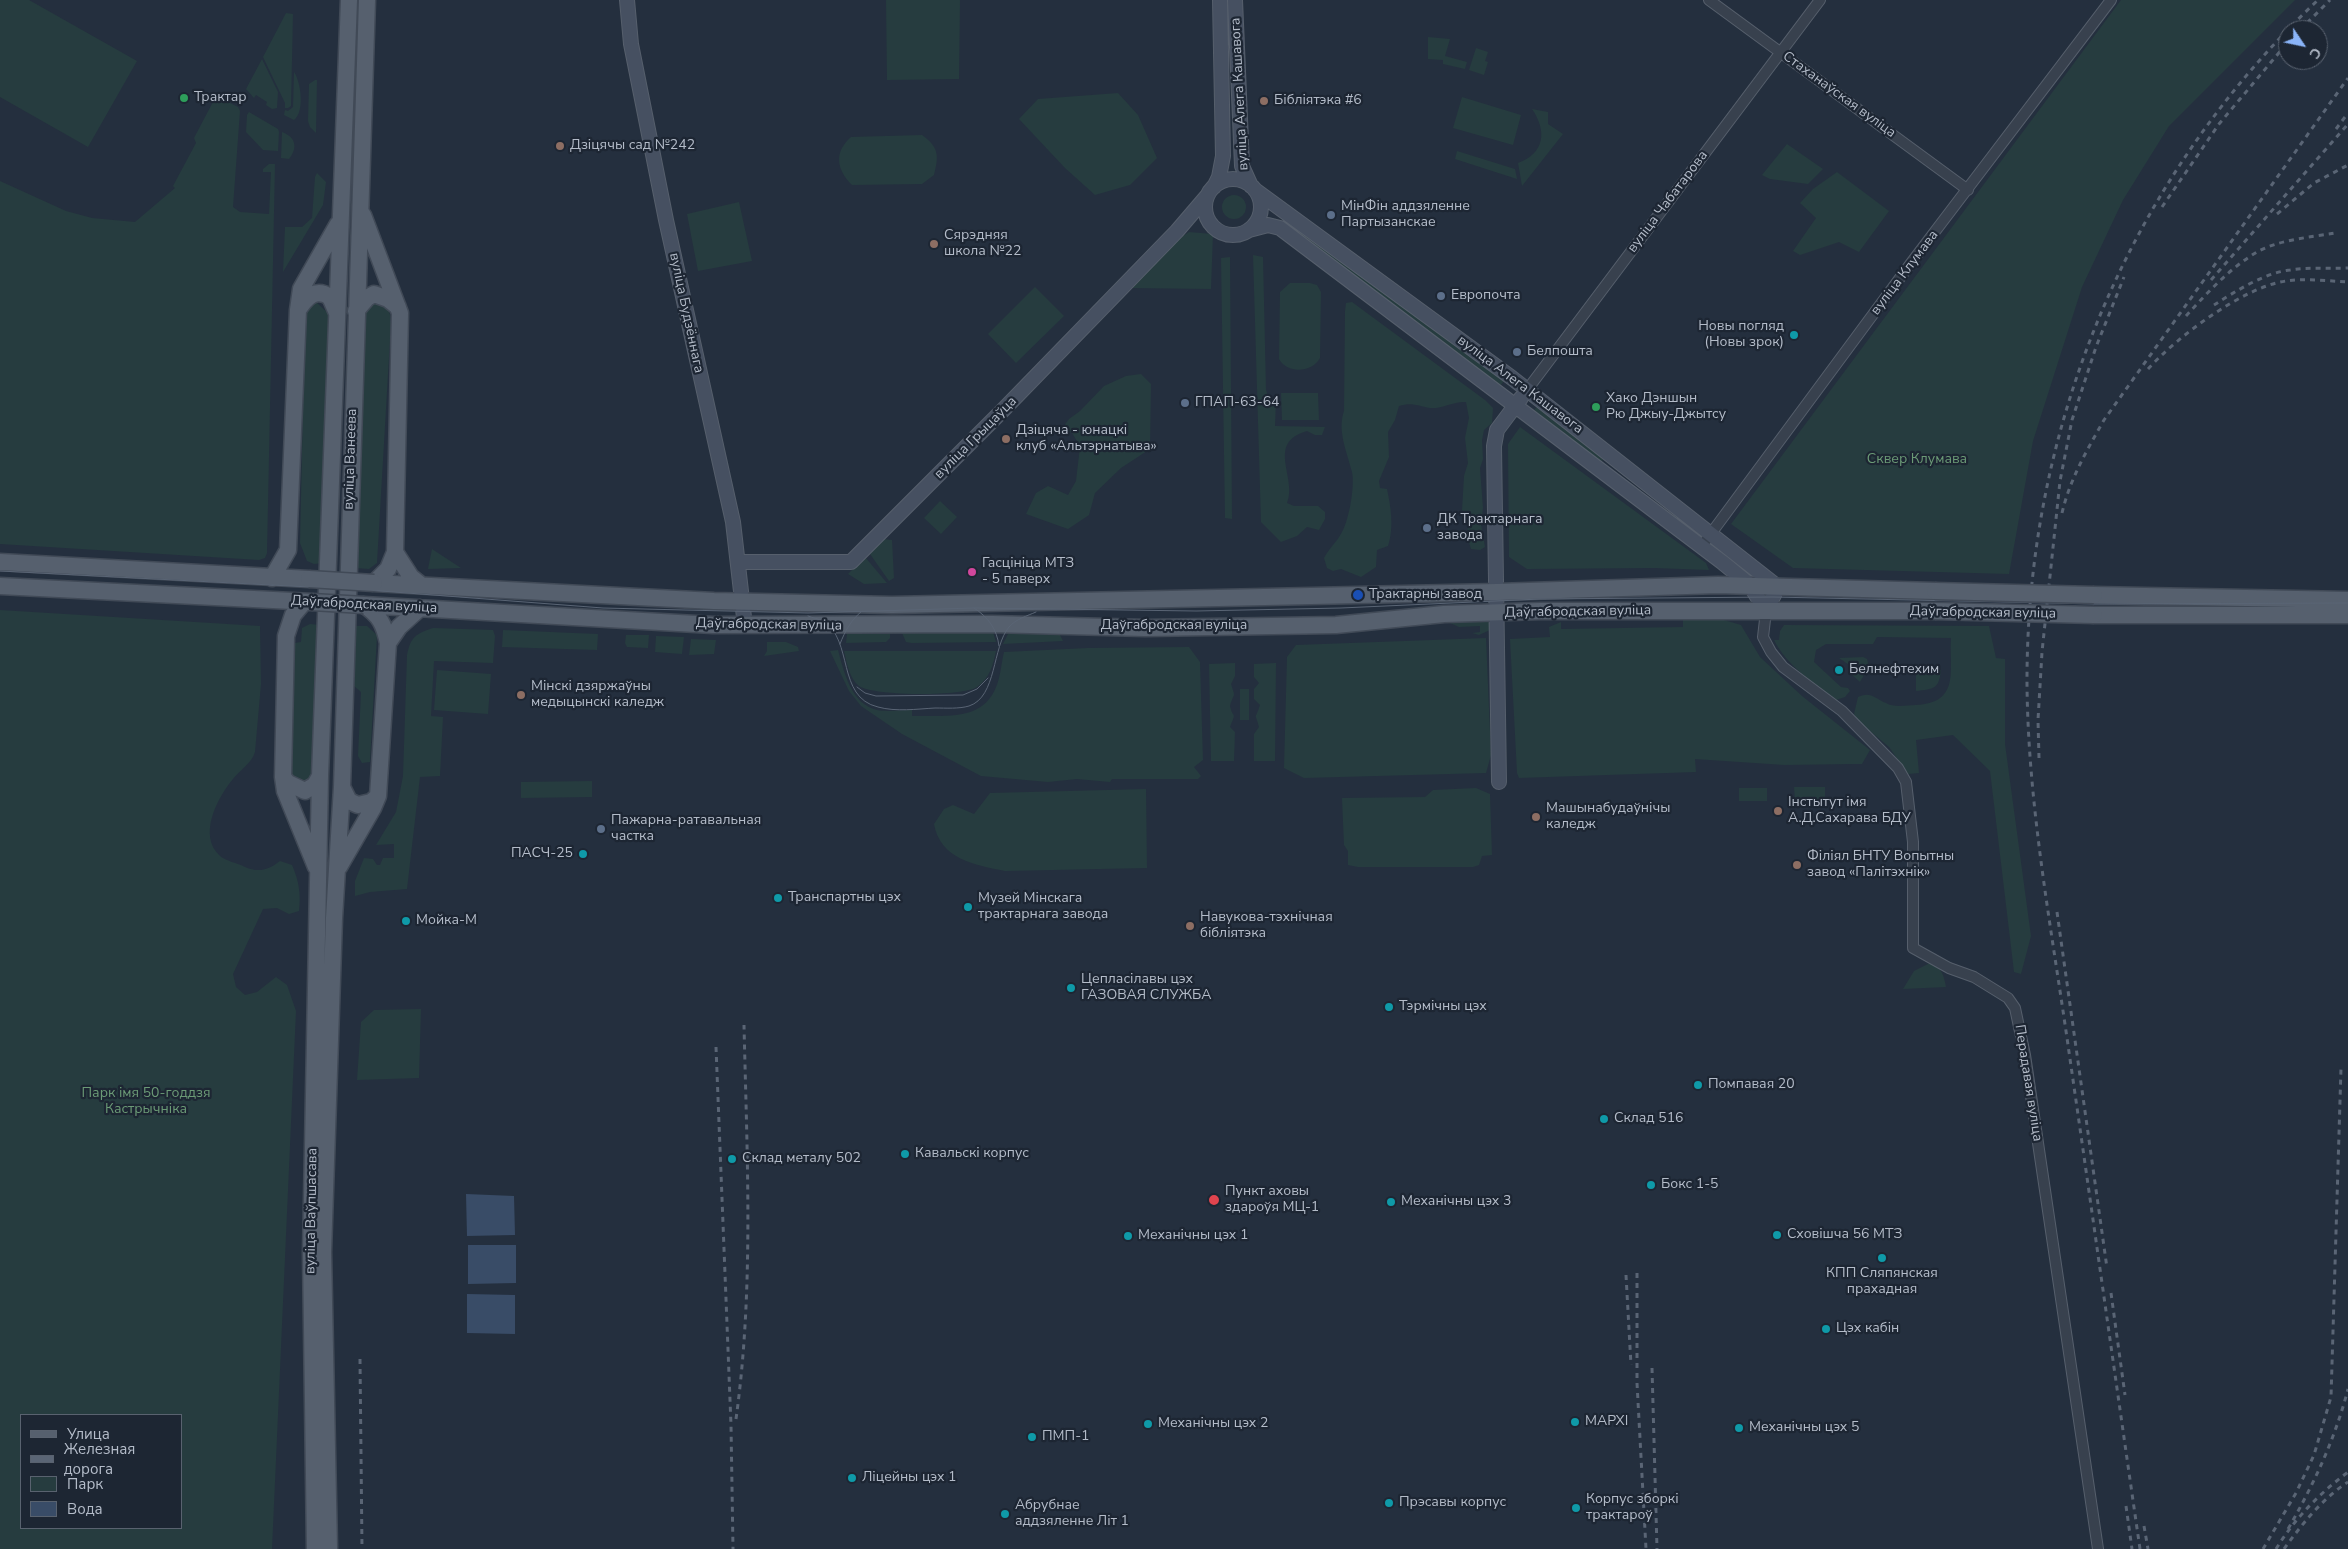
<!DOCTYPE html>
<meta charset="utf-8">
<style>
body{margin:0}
#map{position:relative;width:2348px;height:1549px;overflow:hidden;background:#242f3e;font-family:"Nunito Sans",sans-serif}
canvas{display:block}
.legend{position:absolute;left:20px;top:1414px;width:162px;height:115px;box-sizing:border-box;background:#1d2633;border:1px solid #59626f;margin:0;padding:6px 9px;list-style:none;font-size:15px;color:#b4bcc9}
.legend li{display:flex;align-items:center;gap:10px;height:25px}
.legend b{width:25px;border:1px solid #59626f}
.north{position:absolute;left:2278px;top:20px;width:50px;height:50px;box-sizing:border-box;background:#1d2633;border:1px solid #59626f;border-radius:50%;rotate:124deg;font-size:14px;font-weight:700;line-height:20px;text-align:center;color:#b4bcc9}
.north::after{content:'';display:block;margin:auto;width:18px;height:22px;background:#8ab4f8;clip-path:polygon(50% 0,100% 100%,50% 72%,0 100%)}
</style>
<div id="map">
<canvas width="2348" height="1549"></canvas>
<ul class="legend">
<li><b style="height:6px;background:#56606e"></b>Улица</li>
<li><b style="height:6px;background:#5a6575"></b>Железная дорога</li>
<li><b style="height:14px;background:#263c3f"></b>Парк</li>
<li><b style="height:14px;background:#394c67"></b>Вода</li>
</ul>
<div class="north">С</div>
</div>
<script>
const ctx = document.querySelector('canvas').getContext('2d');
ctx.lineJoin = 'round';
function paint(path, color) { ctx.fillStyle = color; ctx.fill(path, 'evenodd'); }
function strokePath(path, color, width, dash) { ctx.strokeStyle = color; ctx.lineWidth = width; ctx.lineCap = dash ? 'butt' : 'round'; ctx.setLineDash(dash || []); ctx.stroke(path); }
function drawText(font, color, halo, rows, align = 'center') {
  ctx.font = font + ' "Nunito Sans",sans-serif'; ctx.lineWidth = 4.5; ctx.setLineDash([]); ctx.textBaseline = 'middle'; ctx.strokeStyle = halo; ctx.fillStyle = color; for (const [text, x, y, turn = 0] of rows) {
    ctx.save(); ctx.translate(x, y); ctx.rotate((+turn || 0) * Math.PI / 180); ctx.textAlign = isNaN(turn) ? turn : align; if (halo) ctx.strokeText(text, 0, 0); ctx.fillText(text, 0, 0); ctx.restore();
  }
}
paint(new Path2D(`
 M0,0H29L137,61L88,147L0,97Z
 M886,0H960L959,79L887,80Z
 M2121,0H2295L2169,126L2123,200L2082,287L2033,441L2009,574L1793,568L1731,524Z
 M286,13L293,14L291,106L288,108H285V103L263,57Z
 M1428,37L1450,39L1445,56L1467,62L1465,69L1443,64V60L1428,59Z
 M1476,48L1488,52L1485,61L1488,62L1484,75L1469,70Z
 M262,59L278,92L277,108L272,109L266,105L267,102L256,95L254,98L246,89Z
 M294,72C301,82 305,112 294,120L284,115L285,110L288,111L293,107Z
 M315,80H317L316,133L310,127L308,121L309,84Z
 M1118,93L1138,115L1157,158L1130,185L1095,195L1065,168L1019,119L1038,99Z
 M218,97L238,107L240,111L233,207L240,212L269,214L271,172H263V169L269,164H275L267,553L265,558L259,560L0,544V181L66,211L92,218L135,222L175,188L173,186L196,143L194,138L215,98Z
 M1462,97L1521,115L1513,145L1453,128Z
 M1532,109L1548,112V124L1563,134L1522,186L1518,163C1545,153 1547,131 1532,109Z
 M249,112L278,129L279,132L278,151L263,150L246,132L247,115Z
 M282,132C296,137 298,148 289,159L281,158Z
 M922,135C939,147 939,156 934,175L922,184L852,185C836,169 834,152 851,137Z
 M1787,144L1823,169L1808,184L1770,179L1762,175Z
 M1457,151L1515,169L1517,179L1455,159Z
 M1837,172L1889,211L1859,252L1839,242L1800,255L1793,251L1816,218L1800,203L1813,189Z
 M317,173L326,182L323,205L283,272L285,227H302L312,218L315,177Z
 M1222 207a12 12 0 1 1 24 0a12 12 0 1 1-24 0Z
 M739,202L752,261L698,271L687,214Z
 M1292,223L1504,381L1500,386L1289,228Z
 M1189,232L1213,234L1211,289L1129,288L1177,240Z
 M1253,255L1263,257L1266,390L1269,399L1276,401L1275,426L1325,427L1322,435H1315L1307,431C1265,443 1298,478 1287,503L1294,506H1318L1325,512V519L1319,530L1307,527L1297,536L1281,542L1261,522Z
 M1230,257L1232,519L1225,518L1221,258Z
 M1290,283H1310L1317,285L1321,292L1320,358C1312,373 1287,374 1279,359L1280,292Z
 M1035,287L1064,316L1016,363L988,334Z
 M374,300C388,303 390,310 391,323L377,563L369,569L356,568L365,313Z
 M316,302L329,314L323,563L314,564L307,561L300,543L305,314Z
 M1352,302L1485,400L1493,408L1492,423L1484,430L1482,440L1483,459L1480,468L1483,508L1481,524L1485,547L1480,550L1471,549L1467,536L1468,528L1462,510L1464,476L1468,463L1465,438L1469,418L1466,402C1454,401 1442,409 1430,408C1418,406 1412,402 1399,406L1395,420L1388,432L1389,457L1379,481L1380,488L1387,489C1391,507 1394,528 1388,546L1377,550L1376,567L1361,577L1341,569L1333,571L1327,568L1324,558C1329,548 1337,542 1342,532C1349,520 1355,486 1352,472C1347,452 1337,431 1344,411L1345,311L1346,303Z
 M1141,374L1151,384L1150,449L1121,468L1095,493L1089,515L1068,529L1026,514L1036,493L1048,486L1068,495L1076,481L1080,446L1072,433L1063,427L1069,419L1080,411L1104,386L1126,376Z
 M1281,393H1318L1319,420H1282Z
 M1538,406L1604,458L1601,462L1534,410Z
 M1520,427L1706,563L1709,570L1654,568L1527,569L1509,557L1508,444Z
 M940,501L957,517L941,534L924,518Z
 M883,539L892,540L894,578L889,581L870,554Z
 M432,549L461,568L428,569Z
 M865,557L887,583L864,584L848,574Z
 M0,610L260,626L261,684L255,752C252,763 240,770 233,779C218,797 197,835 220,856C226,861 237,863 245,867C259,873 268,870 280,861L292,865C299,881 301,894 299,911L289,914L277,908L263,909L233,974L236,987L245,995L257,992L276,977L287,985L296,1011L272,1549H0ZM21,1415H181V1528H21Z
 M1487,619L1490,625V630L1479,635L1472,633L1480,632V626L1459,627L1450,623Z
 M1683,620H1724L1741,625L1760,657L1802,696L1870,750L1862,764H1853L1785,765L1695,759L1696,772L1519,778L1517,773L1510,639L1550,637L1549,627L1561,622V629L1683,627Z
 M310,624L320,625L314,777L307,785L291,778L295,643L301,642L302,628Z
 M1784,625L1989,626L1996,658L2005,659V744L2031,936L2021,974L2014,972L1990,771L1953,735L1916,740L1919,773L1908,774L1889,747L1857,720L1854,714L1858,697C1871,691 1874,698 1886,703C1894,708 1907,705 1916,705C1961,703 1949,669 1951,638L1877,637L1873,644H1826L1816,650L1814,662L1841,687L1848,688L1850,691L1845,697L1836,700C1814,683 1787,666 1774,640H1779L1780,631Z
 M356,626H367L377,635L370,762L362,763L358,756L361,692L354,686Z
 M433,628L493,630L495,636L493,663L434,661L431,716L443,717L440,776L420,777L407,889L370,892L355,896V881L364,858L373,859L377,865H380L383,858H394V844L376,845L396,812L403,776L407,655C411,636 416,634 433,628Z
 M503,630L598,634L597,650L502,647Z
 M993,632L996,642L912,643L906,642L902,633Z
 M1009,632L1059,633L1063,641L1003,644Z
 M847,634H890V638L886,642L846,643Z
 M626,635H649L648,648L627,647L625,643Z
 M656,636L684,637L682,654L655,652Z
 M1486,638L1491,755L1486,773L1304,778L1284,768L1287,657L1296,645Z
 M691,639L716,640L714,654L689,655Z
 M767,642H786L798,647L799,651L764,656L767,651Z
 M1189,647L1200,662L1203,760L1194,767L1201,776L1198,779H1112L1110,782L1077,779L1048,782L981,776L902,734L861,706L849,691L830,651L838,650C844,672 851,704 877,710C887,712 901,710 912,710V716C948,715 988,723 999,678C1001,670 1002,660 1004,652L1088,648Z
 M844,651H996C993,665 990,678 977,687C962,697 873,696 859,686C849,678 847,663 844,651Z
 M1863,657L1867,659L1869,666L1860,682L1851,674L1855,669L1839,658Z
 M1235,663V676L1231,684C1236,699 1234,692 1230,706C1233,720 1237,710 1230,727L1235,732L1234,761H1211L1209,664Z
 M1276,663L1275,761H1254V734L1259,727C1255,710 1254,723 1260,705L1254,699V689L1259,683L1254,677V664Z
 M437,670L491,674L488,714L434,710Z
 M1941,670C1939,689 1934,689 1916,691V671Z
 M1240,689H1249V720H1240Z
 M592,781V797L521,798V782Z
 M1794,787H1825V800L1795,801Z
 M1476,788L1490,794L1492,855L1482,856L1479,865L1473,867H1358L1348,865V851L1344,845L1342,798L1425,797L1433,790Z
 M1739,788H1767V801H1739Z
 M1146,789L1147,868L1005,871C975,865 940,859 934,824L944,809L953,805L974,814L990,793Z
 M1930,963C1942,967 1944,976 1946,987L1903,989L1914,971Z
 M421,1009L419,1078L357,1080L361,1022L374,1010Z`), '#263c3f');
paint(new Path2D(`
 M466,1194L514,1196L515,1235L467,1236Z
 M468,1245H516V1283L468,1284Z
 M467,1294L515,1295V1334L467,1333Z`), '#394c67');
const street = new Path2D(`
 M1709,0L1968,190
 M1527,390L1820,0
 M1701,547L1911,263L2111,0
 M1766,611L1763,637L1771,652L1783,667L1842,711L1898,768L1906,782L1913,842V948L1949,968L1974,977L2008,998L2015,1008L2025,1055L2098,1549`);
const secondary = new Path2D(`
 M627,0L631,44L666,220L733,522L745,626
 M1235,0L1242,166L1251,186
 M1205 207a28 28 0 1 1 56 0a28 28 0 1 1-56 0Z
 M1214,187L1219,177L1223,156L1220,0
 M1255,190L1512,378L1778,587L1766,611
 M1249,230L1268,225L1280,228L1722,562L1750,585L1766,611
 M738,562H851L1005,408L1177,231L1207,196
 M1499,782L1494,446L1497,430L1521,398`);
const primary = new Path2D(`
 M363,215L400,313L395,552L388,569L374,583
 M298,310C306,298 315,287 330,297L337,313
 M356,311L367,298L374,294L388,299L398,307
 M395,552L411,577L421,585
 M0,562L309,579
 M272,578L288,550L298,310L301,289L338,224
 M374,583L714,601L892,605L1497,592L1718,585L1935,591
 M0,586L312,602
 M2094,595L2348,600
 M304,602L293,615L286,636L283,777L285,791L316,867
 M364,605L713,625L992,624L1145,628L1336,625L1444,614L1540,611H1935
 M2094,615H2348
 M388,643L399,627L420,608
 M283,777L288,783L305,791L315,785L320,776
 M342,787L349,801L358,805L371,802L378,796
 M339,867L373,808L378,796L388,643C384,624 380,616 364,605
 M315,1549L311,1253L320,776L349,0
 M329,1549L323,1252L334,918L342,787L367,0`);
strokePath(street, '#565f6c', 12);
strokePath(secondary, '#565f6c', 16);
strokePath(primary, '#414a57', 19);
strokePath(street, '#38414e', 10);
strokePath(secondary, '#465061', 14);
strokePath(primary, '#56606e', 16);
strokePath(new Path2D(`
 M0,571L368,590L603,608L808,613L974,608L1196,611L1341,608L1540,599L1773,597L2094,604L2348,603
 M974,608C988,617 997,629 999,646
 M808,616C813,618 819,619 823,621C854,640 836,697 878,707C896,712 917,709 935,708C946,708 959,709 969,706C997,697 992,647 1009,627C1016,619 1027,616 1036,612
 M840,644C845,631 851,620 862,611
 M857,687L865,693L876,696L963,695L977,689L988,678`), '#5a6575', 1);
strokePath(new Path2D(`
 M2300,30L2330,0
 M2336,129L2348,113
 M2162,207L2219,124L2288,42
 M2277,214L2314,183L2348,165
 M2211,280L2348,124
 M2214,305C2236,291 2264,273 2290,270C2309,267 2329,269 2348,268
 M2186,316C2207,293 2230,268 2257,252C2278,240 2311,237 2335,233
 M2148,369C2177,337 2243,287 2286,281C2306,278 2328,281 2348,282
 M2062,513C2070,479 2087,450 2104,420L2348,78
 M2039,758L2038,720L2042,652L2060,481L2072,420L2096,347L2124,277
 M2057,912L2107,1268
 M716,1047L731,1425L733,1549
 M1637,1273V1383L1646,1549
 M1626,1275L1631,1365
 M2111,1293L2125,1395
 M360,1359L362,1549
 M1652,1368L1657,1549
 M736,1419C754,1289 747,1157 744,1025
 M2126,1506L2132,1549
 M2144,1526L2148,1549
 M2288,1529C2314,1484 2335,1439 2348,1389
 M2140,1549C2116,1383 2093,1218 2069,1052C2052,931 2028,807 2027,684C2026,426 2130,177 2318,0
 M2263,1549L2296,1493L2314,1455L2331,1397L2341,1068
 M2276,1549C2295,1518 2319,1494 2348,1472
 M2284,1549C2302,1524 2322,1499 2348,1482`), '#5a6575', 3, [5, 5]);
const primaryBridge = new Path2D(`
 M309,579L374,583
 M1935,591L2094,595
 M312,602L364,605
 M1935,611L2094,615`);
strokePath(primaryBridge, '#414a57', 19, []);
strokePath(primaryBridge, '#56606e', 16);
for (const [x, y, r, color] of [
 [184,98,5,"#2e9e5b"],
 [1264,101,5,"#8d6e63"],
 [560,146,5,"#8d6e63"],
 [1331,215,5,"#5c6f8a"],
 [934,244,5,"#8d6e63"],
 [1441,296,5,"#5c6f8a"],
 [1794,335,5,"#0f9aa8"],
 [1517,352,5,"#5c6f8a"],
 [1185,403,5,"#5c6f8a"],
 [1596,407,5,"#2e9e5b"],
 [1006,439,5,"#8d6e63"],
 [1427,528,5,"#5c6f8a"],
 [972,572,5,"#d1479c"],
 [1358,595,6,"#1a4fb4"],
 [1839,670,5,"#0f9aa8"],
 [521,695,5,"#8d6e63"],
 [1778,811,5,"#8d6e63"],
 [1536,817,5,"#8d6e63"],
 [601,829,5,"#5c6f8a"],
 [583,854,5,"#0f9aa8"],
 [1797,865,5,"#8d6e63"],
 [778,898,5,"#0f9aa8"],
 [968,907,5,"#0f9aa8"],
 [406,921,5,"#0f9aa8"],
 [1190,926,5,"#8d6e63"],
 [1071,988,5,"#0f9aa8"],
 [1389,1007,5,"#0f9aa8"],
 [1698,1085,5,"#0f9aa8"],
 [1604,1119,5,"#0f9aa8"],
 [905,1154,5,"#0f9aa8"],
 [732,1159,5,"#0f9aa8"],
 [1651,1185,5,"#0f9aa8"],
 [1214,1200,6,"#e0444e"],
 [1391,1202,5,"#0f9aa8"],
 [1777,1235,5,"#0f9aa8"],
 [1128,1236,5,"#0f9aa8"],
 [1882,1258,5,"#0f9aa8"],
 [1826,1329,5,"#0f9aa8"],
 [1575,1422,5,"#0f9aa8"],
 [1148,1424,5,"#0f9aa8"],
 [1739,1428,5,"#0f9aa8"],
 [1032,1437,5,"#0f9aa8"],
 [852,1478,5,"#0f9aa8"],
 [1389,1503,5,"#0f9aa8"],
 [1576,1508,5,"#0f9aa8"],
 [1005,1514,5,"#0f9aa8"]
]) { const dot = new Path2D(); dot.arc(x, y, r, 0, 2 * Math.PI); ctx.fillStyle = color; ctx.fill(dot); strokePath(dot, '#1d2633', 2); }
drawText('14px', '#b4bcc9', '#1d2633', [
 ["вуліца Алега Кашавога",1240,94,-93],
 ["Стаханаўская вуліца",1839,95,36],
 ["вуліца Чабатарова",1668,202,-53],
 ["вуліца Клумава",1905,273,-53],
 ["вуліца Будзённага",686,313,78],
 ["вуліца Алега Кашавога",1520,385,37],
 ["вуліца Грыцаўца",976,438,-45],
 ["вуліца Ванеева",351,459,-88],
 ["Даўгабродская вуліца",364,605,3],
 ["Даўгабродская вуліца",1578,612,-1],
 ["Даўгабродская вуліца",1983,613,1],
 ["Даўгабродская вуліца",769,625,1],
 ["Даўгабродская вуліца",1174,626],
 ["Перадавая вуліца",2028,1083,81],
 ["вуліца Ваўпшасава",312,1211,-89]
]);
drawText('14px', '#b4bcc9', '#1d2633', [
 ["Трактар",194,98],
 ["Бібліятэка #6",1274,101],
 ["Дзіцячы сад №242",570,146],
 ["МінФін аддзяленне",1341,207],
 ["Партызанскае",1341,223],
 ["Сярэдняя",944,236],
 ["школа №22",944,252],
 ["Европочта",1451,296],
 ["Новы погляд",1784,327,"right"],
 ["(Новы зрок)",1784,343,"right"],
 ["Белпошта",1527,352],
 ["Хако Дэншын",1606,399],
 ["Рю Джыу-Джытсу",1606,415],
 ["ГПАП-63-64",1195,403],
 ["Дзіцяча - юнацкі",1016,431],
 ["клуб «Альтэрнатыва»",1016,447],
 ["ДК Трактарнага",1437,520],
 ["завода",1437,536],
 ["Гасцініца МТЗ",982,564],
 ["- 5 паверх",982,580],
 ["Трактарны завод",1369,595],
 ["Белнефтехим",1849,670],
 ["Мінскі дзяржаўны",531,687],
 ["медыцынскі каледж",531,703],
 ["Інстытут імя",1788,803],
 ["А.Д.Сахарава БДУ",1788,819],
 ["Машынабудаўнічы",1546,809],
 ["каледж",1546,825],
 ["Пажарна-ратавальная",611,821],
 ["частка",611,837],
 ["ПАСЧ-25",573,854,"right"],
 ["Філіял БНТУ Вопытны",1807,857],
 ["завод «Палітэхнік»",1807,873],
 ["Транспартны цэх",788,898],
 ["Музей Мінскага",978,899],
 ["трактарнага завода",978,915],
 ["Навукова-тэхнічная",1200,918],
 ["бібліятэка",1200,934],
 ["Мойка-М",416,921],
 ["Цепласілавы цэх",1081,980],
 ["ГАЗОВАЯ СЛУЖБА",1081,996],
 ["Тэрмічны цэх",1399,1007],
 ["Помпавая 20",1708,1085],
 ["Склад 516",1614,1119],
 ["Кавальскі корпус",915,1154],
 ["Склад металу 502",742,1159],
 ["Бокс 1-5",1661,1185],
 ["Пункт аховы",1225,1192],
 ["здароўя МЦ-1",1225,1208],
 ["Механічны цэх 3",1401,1202],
 ["Сховішча 56 МТЗ",1787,1235],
 ["Механічны цэх 1",1138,1236],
 ["КПП Сляпянская",1882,1274,"center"],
 ["прахадная",1882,1290,"center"],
 ["Цэх кабін",1836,1329],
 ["МАРХІ",1585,1422],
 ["Механічны цэх 2",1158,1424],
 ["Механічны цэх 5",1749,1428],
 ["ПМП-1",1042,1437],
 ["Ліцейны цэх 1",862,1478],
 ["Корпус зборкі",1586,1500],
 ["трактароў",1586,1516],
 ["Прэсавы корпус",1399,1503],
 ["Абрубнае",1015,1506],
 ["аддзяленне Літ 1",1015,1522]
], 'left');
drawText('14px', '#6b9a76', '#1d2633', [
 ["Сквер Клумава",1917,460],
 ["Парк імя 50-годдзя",146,1094],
 ["Кастрычніка",146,1110]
]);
</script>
